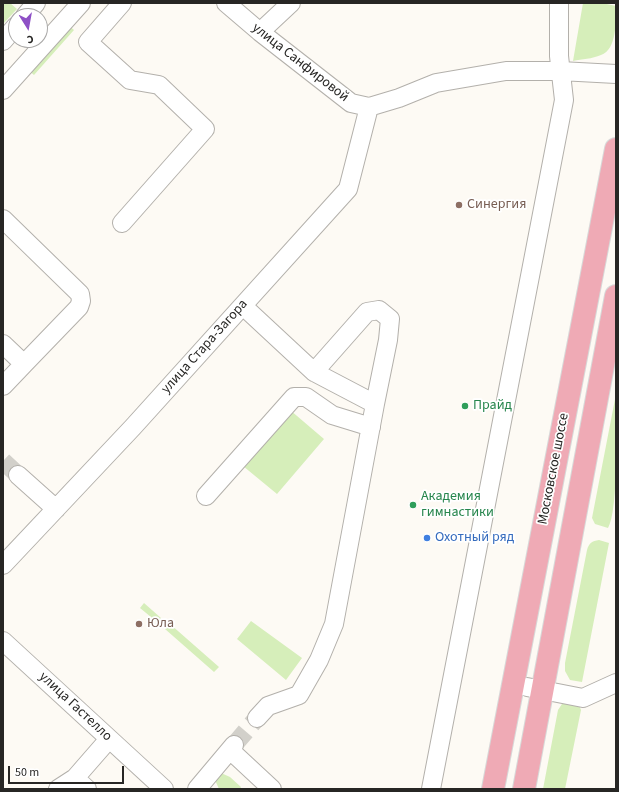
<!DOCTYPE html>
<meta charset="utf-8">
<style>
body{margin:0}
#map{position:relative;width:619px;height:792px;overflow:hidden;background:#fdfaf4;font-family:"Source Sans 3",sans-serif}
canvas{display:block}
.frame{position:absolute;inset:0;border:4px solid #272624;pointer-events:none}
.north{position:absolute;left:8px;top:8px;width:40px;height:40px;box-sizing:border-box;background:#fff;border:1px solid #a9a8a7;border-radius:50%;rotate:169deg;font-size:11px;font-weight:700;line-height:16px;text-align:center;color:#272624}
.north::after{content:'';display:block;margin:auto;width:14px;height:18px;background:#8e50c6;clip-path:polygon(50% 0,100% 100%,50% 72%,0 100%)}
.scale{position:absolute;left:8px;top:766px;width:116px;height:18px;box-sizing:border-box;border:2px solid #272624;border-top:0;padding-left:5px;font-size:12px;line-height:14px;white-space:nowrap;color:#272624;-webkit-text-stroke:3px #fff;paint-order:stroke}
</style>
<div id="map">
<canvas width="619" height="792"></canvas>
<div class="frame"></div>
<div class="north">С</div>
<div class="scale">50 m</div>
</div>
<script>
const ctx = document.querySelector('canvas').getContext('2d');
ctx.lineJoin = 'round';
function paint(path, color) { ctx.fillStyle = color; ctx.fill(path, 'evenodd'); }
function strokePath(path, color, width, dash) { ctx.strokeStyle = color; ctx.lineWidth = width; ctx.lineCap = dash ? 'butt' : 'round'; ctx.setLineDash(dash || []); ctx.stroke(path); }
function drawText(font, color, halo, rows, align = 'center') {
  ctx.font = font + ' "Source Sans 3",sans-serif'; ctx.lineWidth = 3.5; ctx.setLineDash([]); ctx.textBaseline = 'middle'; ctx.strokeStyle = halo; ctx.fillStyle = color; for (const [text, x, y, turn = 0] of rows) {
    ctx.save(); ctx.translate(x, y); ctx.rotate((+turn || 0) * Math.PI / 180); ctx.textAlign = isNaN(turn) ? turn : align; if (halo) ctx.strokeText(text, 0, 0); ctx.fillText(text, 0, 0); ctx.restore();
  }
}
paint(new Path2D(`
 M3,3H10L17,9L3,24Z
 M583,3H602L616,6C616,20 617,50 601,55C592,59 582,59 573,61Z
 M67,24L74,30L34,75L27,69Z
 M616,394C616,419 619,511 608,528L595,524L592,518Z
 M290,410L324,439L277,494L243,466Z
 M599,540L609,543L582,682L570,680L565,671V663L587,550C589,543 592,541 599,540Z
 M144,603L161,618L157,622L140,608Z
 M251,621L302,658L286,680L237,639Z
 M170,624L219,667L214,672L165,629Z
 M569,702L579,705L581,710L565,789H543L558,710L562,704Z
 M221,773L230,777L241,787L240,789H219L215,780Z`), '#d6eeba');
strokePath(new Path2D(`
 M3,461L18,475
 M234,745L257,718`), '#d2d0ca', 18, [18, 9]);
const minor = new Path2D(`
 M122,3L88,42L130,80L159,85L205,129L122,223
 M226,3L260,32L351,103L369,107L399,98L436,83L506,71H560L616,74
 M25,16L36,3
 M260,32L291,3
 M3,41L16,26
 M3,90L81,3
 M3,219L80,294L81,301L79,307L24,364
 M243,306L314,372L375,404L388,340L390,319L379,310L367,312L314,372
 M3,344L24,364L3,386
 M18,475L56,509
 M206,496L294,397H306L332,415L371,427
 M3,565L133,427L348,189L369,107
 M3,641L164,789
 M527,687L583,698L616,683
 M257,718L268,706L299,695L319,660L334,624L375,404
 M230,750L272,789
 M58,789L75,778
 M87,789L75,778L109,739
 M197,789L234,745
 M431,789L564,100L559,56V3`);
const major = new Path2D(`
 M493,789L616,149
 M524,789L616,296`);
strokePath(minor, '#b3b0ab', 20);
strokePath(major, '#d8d8d8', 24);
strokePath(minor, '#fff', 18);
strokePath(major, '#efaab5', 22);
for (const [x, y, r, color] of [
 [459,205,4,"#8d6e63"],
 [465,406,4,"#2e9e5b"],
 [413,505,4,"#2e9e5b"],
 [427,538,4,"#3f7fe0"],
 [139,624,4,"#8d6e63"]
]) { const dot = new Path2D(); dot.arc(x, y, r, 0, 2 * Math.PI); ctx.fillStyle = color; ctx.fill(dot); strokePath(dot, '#fff', 1.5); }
drawText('14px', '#272624', '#fff', [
 ["улица Санфировой",300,63,38],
 ["улица Стара-Загора",205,347,-48],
 ["Московское шоссе",554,469,-79],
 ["улица Гастелло",75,707,43]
]);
drawText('14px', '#785e54', '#fff', [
 ["Синергия",467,205],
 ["Юла",147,624]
], 'left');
drawText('14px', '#27864d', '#fff', [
 ["Прайд",473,406],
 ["Академия",421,497],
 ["гимнастики",421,513]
], 'left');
drawText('14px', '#366cbe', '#fff', [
 ["Охотный ряд",435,538]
], 'left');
</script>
